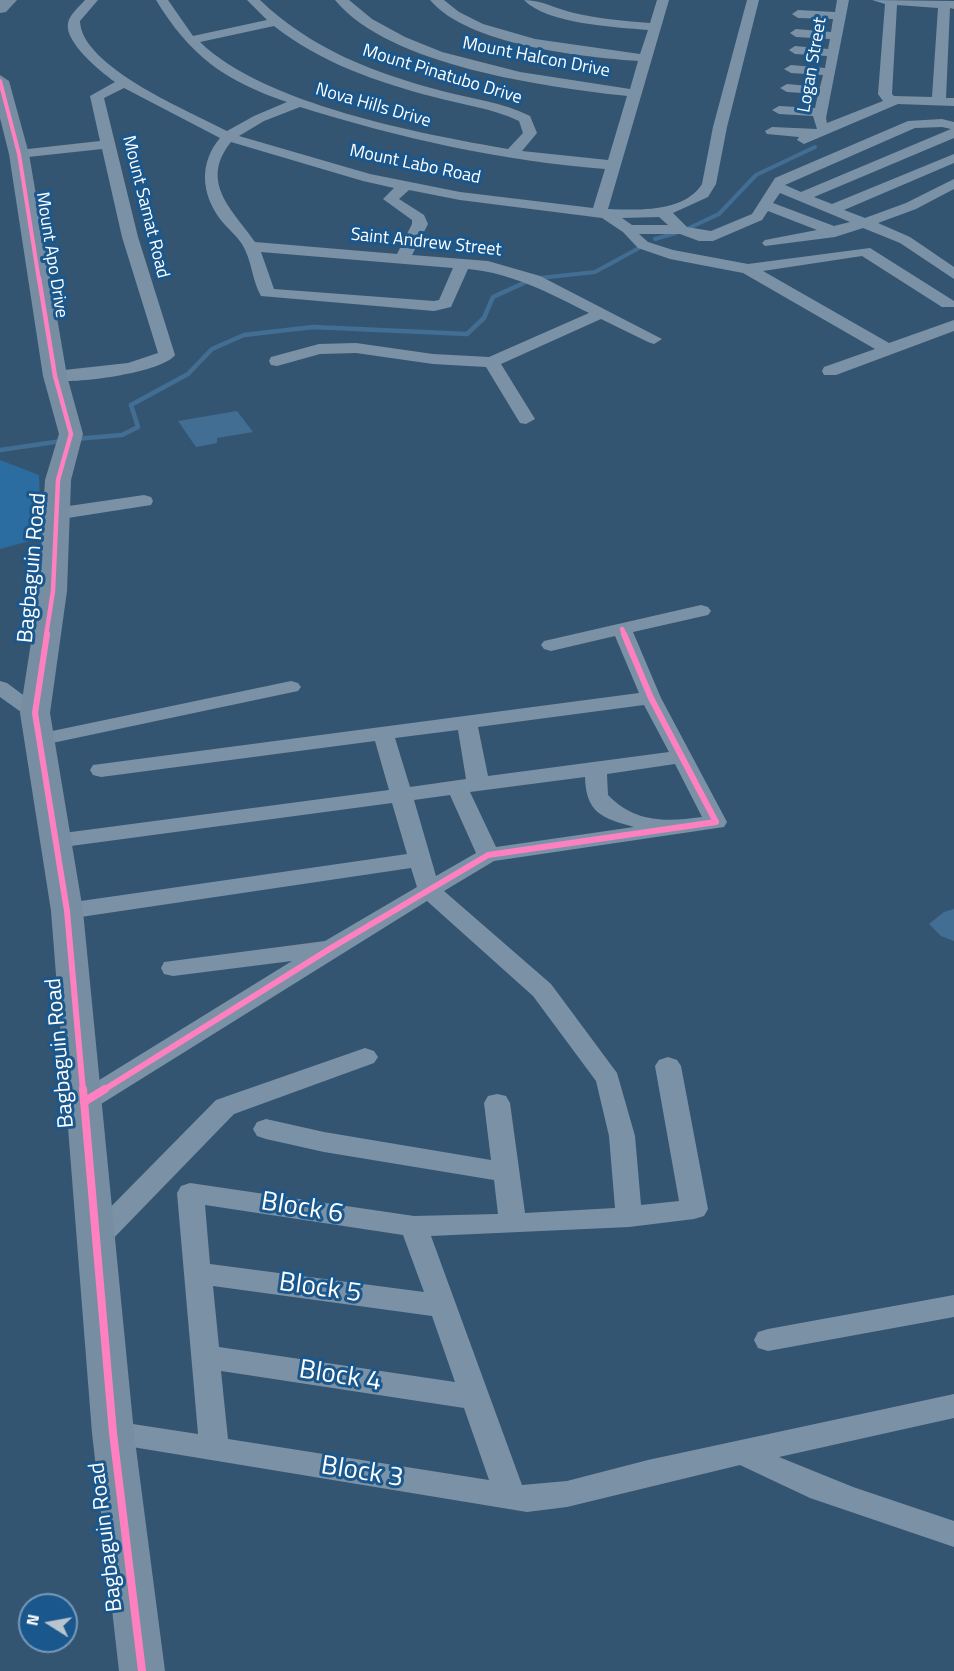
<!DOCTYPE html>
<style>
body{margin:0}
#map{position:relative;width:954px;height:1671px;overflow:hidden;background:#345572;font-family:"Titillium Web",sans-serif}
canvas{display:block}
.north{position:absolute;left:18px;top:1593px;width:60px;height:60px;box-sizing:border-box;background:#1a578c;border:2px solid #769aba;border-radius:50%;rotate:281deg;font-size:16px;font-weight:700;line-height:24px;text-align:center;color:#fff}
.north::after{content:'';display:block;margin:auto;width:21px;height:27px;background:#b8c4ce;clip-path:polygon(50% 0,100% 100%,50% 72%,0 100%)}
</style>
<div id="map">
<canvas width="954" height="1671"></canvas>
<div class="north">N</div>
</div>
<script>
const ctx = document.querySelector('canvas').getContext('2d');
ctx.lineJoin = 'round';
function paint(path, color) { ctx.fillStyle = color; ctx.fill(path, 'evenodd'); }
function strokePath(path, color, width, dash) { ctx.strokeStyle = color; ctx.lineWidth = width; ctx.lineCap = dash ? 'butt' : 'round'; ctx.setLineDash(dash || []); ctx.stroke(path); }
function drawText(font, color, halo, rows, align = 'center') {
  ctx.font = font + ' "Titillium Web",sans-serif'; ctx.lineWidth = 6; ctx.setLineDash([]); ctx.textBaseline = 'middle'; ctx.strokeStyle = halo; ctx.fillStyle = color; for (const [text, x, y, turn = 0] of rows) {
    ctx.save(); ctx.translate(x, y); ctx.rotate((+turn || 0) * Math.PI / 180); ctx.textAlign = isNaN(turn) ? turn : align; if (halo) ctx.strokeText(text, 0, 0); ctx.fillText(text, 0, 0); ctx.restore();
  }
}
paint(new Path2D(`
 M0,460L39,475L41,538L0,549Z`), '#2b6ca1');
paint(new Path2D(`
 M237,411L253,432L217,438V443L196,447L178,421Z
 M954,909V941L941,936L929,924L944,912Z`), '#436e93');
strokePath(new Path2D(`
 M687,229L719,214L756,175L815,147
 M655,239L676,233
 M540,278L595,272L639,248`), '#436e93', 4);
strokePath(new Path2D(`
 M75,439L122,435L138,427L131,405L188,374L212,349L244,335L313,327L467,334L484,318L493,297L526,282
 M0,450L62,441`), '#436e93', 4.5);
paint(new Path2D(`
 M85,0H98L80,21C81,67 191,112 227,131L254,116L287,102C225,81 190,56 156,0H168L193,36L267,20L247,0H260C311,49 374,73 442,91C472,99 502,102 530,116L537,133L522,151L608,160L627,96C546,87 389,66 335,0H349L372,19L405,37L442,52L520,72L630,89L638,61C582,57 468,45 430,0H444L459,12L483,24L535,39L640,54L648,30C615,27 547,24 524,0C542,0 556,9 574,13C599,19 625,21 650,23L657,0H669L608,209C637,210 684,213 702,184L713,127L747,0H759L727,127L716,184L708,197L673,213L687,227L711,231L752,214L775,178L908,121L942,119L954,122V138L814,197L832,204L954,154V163L844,210L865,218L906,203L954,179V189L916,209L878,223L910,237L954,267V279L900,243L863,228L835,237L765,246L762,243L765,240L817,230L768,211L762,220L713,241H699L680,234H639L648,242L673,250L748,264L870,248L954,301V307H942L862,256L763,271L889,343L954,320V331L836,375H824L822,371L824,367L875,349L743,273L670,259L638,248L623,232L602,218L460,200L409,190L399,199L424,215L428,224L412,255L488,261L540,276L662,339L654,344L648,342L601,319L501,364L535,419L526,424L520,423L486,367L433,364L356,353L320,354L277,366L271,365L269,361L271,357L319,344L356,343L433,354L489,357L589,313C549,293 512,273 468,269L451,307L434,311L261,296C252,281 252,260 242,244C236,235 227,228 220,219C201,193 199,163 220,138L124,88L104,98L138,237L175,355C162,373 71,385 49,380L47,376L49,372L55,371L128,363L158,353L122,237L102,149L19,158L12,154L19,150L100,141L90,96L115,82C101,72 64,42 68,23C69,15 80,6 85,0ZM274,26C321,63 377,82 434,97C463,105 492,108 519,121L523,133L508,149C421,134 263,104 200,42ZM300,107C400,138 501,161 605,169L593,208L460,192L370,174L239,136L264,121ZM942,127L951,129L801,192L785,185L915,128ZM231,142L363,181L394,188L383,199L412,220V224L397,254L255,242C234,211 198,183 231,142ZM780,193L850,222L834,226L773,203ZM659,217L668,225H632L622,218ZM261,252L453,268L439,300L434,301L274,289Z
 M837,0H849L826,118L827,123L883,101L878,94L885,4L872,0L954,1V9L950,8L946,98H954V106L898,104L804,144L797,140L799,137L767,134L765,131L772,127L817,129L813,116L779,114L772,110L779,106L815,108L818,94L787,92L780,88L787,84L820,87L823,75L791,73L784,69L791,65L825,68L827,56L795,54L789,50L795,46L828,49L830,39L796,37L790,33L796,29L831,32L833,19L798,18L792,14L798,10L835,12ZM897,5L938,8L932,97L894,96L892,94Z
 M144,495L151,497L153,501L151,505L55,520L46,514L55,508Z
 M701,605L708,607L711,611L708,615L633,632L661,698L727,822L724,827L494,861L444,891L551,984L617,1073L635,1136L641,1205L679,1201L655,1066L659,1060L668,1057L677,1060L681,1066L708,1209L704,1216L694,1219L629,1227L431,1236L522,1485L567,1481L648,1460L954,1394V1418L779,1457L853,1487L954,1521V1547L810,1498L740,1465L567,1507L527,1512L102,1442L98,1433L102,1424L113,1421L198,1434L177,1193L181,1186L190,1183L414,1216L498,1214L494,1180L324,1152L266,1139L257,1136L253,1129L257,1122L266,1119L324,1132L491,1160L484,1103L488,1096L497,1094L506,1096L510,1103L525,1213L615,1208L609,1136L596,1081L533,996L427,901L93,1109L84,1111L75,1109L71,1102L75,1095L292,961L173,976L164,974L161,968L164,962L325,941L417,887L411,868L67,919L59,916L55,911L59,906L67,903L407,854L392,803L56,848L48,846L45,841L48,836L56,834L389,790L375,741L101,777L93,775L90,770L93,765L639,693L615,636L551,651L544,649L541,645L544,641ZM644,705L669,752L488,776L478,727ZM458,730L466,779L410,787L395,738ZM675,764L702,817C666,822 635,823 608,795L607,774ZM585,777C586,813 602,818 634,827L496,847L470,792ZM450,795L476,853L436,876L414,800ZM205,1205L403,1235L424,1292L210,1264ZM213,1286L432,1316L455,1382L219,1347ZM221,1371L464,1408L489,1480L228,1439Z
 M0,681L7,683L42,709L46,713L42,717H28L0,697Z
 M291,681L298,683L301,687L298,691L38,746L30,745L27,740L30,735L38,734Z
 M365,1048L374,1051L378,1057L374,1063L234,1114L106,1246L96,1250L86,1246L82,1239L86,1232L216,1100Z
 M954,1295V1317L768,1351L758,1348L754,1340L758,1332L768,1329Z`), '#7b92a6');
paint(new Path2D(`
 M0,0H17L6,12L0,13Z
 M0,75L9,81L29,154L67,376L83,434L71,480L67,591L50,713L83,911L134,1433L165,1671H119L92,1433L51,911L20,713L39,591L45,480L59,434L43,376L9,154L0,118Z`), '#778ea2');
strokePath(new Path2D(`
 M0,81L19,154L39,280`), '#ff80c0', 4);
strokePath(new Path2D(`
 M39,278L55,376L71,434L58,480L53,591L46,636
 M622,629L625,636`), '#ff80c0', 4.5);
strokePath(new Path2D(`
 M47,634L35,713L67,911L83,1091
 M102,1091L331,948L488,855L716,822L651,698L624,634`), '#ff80c0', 6);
strokePath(new Path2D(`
 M83,1089L113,1433L142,1671
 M84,1102L105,1089`), '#ff80c0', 8);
drawText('18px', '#fff', '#1a578c', [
 ["Mount Halcon Drive",536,58,11],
 ["Logan Street",813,65,-80],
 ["Mount Pinatubo Drive",442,75,17],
 ["Nova Hills Drive",373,106,16],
 ["Mount Labo Road",415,165,12],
 ["Mount Samat Road",145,207,76],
 ["Saint Andrew Street",426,243,6],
 ["Mount Apo Drive",51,255,81]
]);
drawText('22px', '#fff', '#1a578c', [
 ["Bagbaguin Road",33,568,-85],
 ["Bagbaguin Road",61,1053,-95],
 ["Bagbaguin Road",107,1537,-97]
]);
drawText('27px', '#fff', '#1a578c', [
 ["Block 6",302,1209,9],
 ["Block 5",320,1289,8],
 ["Block 4",340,1377,9],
 ["Block 3",362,1473,9]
]);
</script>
